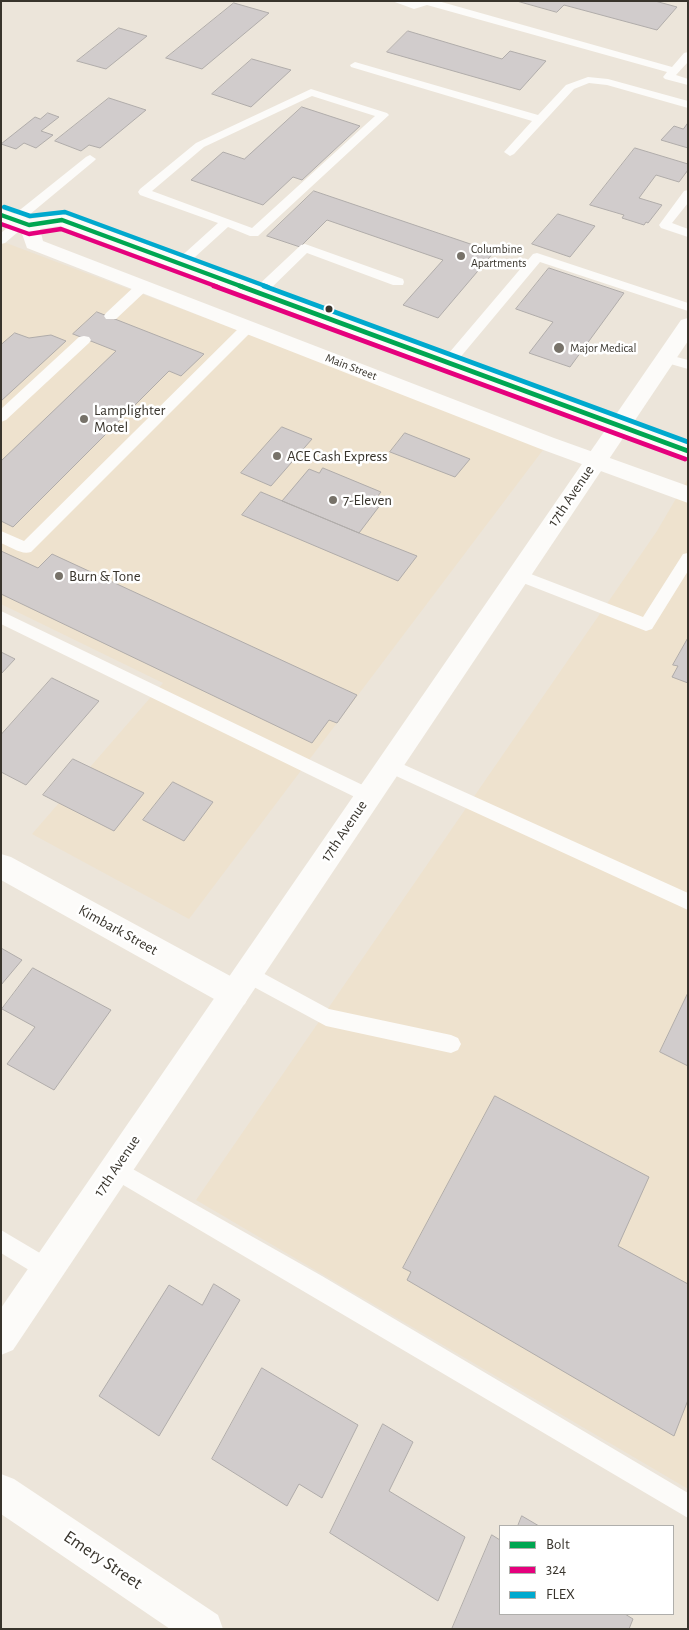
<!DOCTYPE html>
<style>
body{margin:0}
#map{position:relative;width:689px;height:1630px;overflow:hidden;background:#ece5da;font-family:"Alegreya Sans",sans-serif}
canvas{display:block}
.frame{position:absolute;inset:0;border:2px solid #38342c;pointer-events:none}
.legend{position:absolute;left:499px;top:1525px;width:175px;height:90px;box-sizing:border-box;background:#fff;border:1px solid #afaeab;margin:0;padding:6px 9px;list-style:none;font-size:15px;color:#38342c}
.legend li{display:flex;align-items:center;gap:10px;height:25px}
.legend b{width:25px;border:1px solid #afaeab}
</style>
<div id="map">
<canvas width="689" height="1630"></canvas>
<div class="frame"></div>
<ul class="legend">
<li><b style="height:6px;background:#00a651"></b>Bolt</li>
<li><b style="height:6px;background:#e5007d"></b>324</li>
<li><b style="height:6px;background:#00a9ce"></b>FLEX</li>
</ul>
</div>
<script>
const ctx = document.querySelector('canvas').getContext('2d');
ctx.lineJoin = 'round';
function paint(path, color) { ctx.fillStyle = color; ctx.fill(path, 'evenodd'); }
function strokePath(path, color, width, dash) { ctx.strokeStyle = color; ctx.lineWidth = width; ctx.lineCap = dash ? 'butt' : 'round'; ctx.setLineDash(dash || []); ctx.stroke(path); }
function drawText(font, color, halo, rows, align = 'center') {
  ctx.font = font + ' "Alegreya Sans",sans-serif'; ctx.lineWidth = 5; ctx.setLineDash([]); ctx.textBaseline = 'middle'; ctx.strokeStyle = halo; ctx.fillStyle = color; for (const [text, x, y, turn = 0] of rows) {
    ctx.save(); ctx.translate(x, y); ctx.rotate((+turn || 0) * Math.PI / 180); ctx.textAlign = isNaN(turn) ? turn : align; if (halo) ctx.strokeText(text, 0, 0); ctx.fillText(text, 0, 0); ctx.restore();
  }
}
paint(new Path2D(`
 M1,241L546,446L189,919L32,834L163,683L1,604Z
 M688,478V1489L196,1200L657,531Z`), '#eee2ce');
const building = new Path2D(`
 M517,1H655L677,7L657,30L564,5L557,12Z
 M234,3L269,13L202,69L166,58Z
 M119,28L147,36L106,69L77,61Z
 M408,31L502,59L510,51L546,61L520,90L387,52Z
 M252,59L291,70L251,107L212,94Z
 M109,98L146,110L100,148L89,145L81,151L55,141Z
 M302,107L360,126L302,180L293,177L263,205L191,180L223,152L244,159Z
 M48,113L59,117L41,131L53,135L36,148L24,143L16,149L1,144L35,117L40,119Z
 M688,123V148L661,140L674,126L683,129Z
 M635,148L688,164V170L679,182L656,175L639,198L662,205L648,223L646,222L644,225L622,218L624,215L590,205Z
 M314,191L494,252L438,318L403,305L443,260L327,220L300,247L267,236Z
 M558,214L595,226L570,257L532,244Z
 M549,268L624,293L570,367L529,353L553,322L516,309Z
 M97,312L204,354L181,376L169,371L13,527L1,521V461L116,351L73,334Z
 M15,333L29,338L51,335L66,341L1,401V345Z
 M282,427L312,439L271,486L241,473Z
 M405,433L470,459L455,477L390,452Z
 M323,468L381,492L377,497L384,500L359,533L282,501L309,469L319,473Z
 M261,492L359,533L417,556L398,581L242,515Z
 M1,551L38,568L52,554L357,695L337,723L329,720L312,743L1,594Z
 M688,638V683L672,677L678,666L673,665Z
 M1,652L15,659L1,674Z
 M52,678L99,701L26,785L1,772V735Z
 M73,759L144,793L114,831L43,795Z
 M173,782L213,802L184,841L143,820Z
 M1,948L22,960L1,985Z
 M33,968L111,1010L54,1090L7,1064L35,1027L2,1009Z
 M688,993V1066L660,1052Z
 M495,1096L649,1177L618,1246L688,1284V1400L674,1436L407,1280L411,1272L403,1268Z
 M214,1284L240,1300L159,1436L99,1396L169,1285L202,1305Z
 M262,1368L358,1425L322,1498L299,1484L287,1506L212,1459Z
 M383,1424L413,1442L389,1491L465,1537L438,1601L330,1533Z
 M522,1516L539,1526H518Z
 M492,1535L500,1540V1614H625L633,1619L629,1629H452Z`);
paint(building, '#d1cccc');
strokePath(building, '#b0acaa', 1);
paint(new Path2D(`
 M392,1H438L672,67L684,53L688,52V62L676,75L688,79V85L665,79L663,77L667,72L427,5L414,9Z
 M355,62L538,115L566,85L588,77L608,79L688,101V108L607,85L589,83L574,89L514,154L510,156L504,152L532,121L351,67L350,65Z
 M311,89L387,113L389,115L258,236H250L228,227L184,267H176L174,264L176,261L218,223L140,195L138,192L140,189L196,143ZM312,96L375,116L252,228L152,191L204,147Z
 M90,155L96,159L94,161L23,220L27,223L25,226L5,243L1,244V233L13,223L9,220L11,217L86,157Z
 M688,190V203L672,223L688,229V237L661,228L659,225L684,191Z
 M305,244L403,279L404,282L403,285H393L307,253L263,296H253L252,293L253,290L301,245Z
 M537,253L688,303V311L540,262L453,366H443L441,363L443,360L533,254Z
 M143,282L148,283L149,286L148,289L116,319H106L104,316L106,313L138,283Z
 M248,323L253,324L255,327L253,330L31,552C21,555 11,547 1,543V531L24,541L243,324Z
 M84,336L89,337L91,340L89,343L6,420L1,422V409L79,337Z
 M665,354L688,360V369L660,361L658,358L660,355Z
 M688,553V571L652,629L646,631L513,579L510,575L513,571L518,569L523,571L643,617L683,554Z
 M1,611L375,791L378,796L375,801L369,803L363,801L1,624Z
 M389,758L688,893V910L383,770L380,765L383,760Z
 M248,965L329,1009L451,1035L458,1038L461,1044L458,1050L451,1053L326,1026L241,980L239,974L241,968Z
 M115,1159L322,1276L688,1493V1518L108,1176L105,1169L108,1162Z
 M1,1230L55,1262L58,1270L55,1278L47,1281L1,1253Z`), '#fcfbf9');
paint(new Path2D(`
 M1,854L11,857L245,984L249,994L245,1004L234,1008L223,1004L1,880Z
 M1,1474L14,1479L218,1615L223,1629H170L1,1514Z`), '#fcfbf9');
paint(new Path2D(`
 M688,318V341L13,1350L1,1355V1308L681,320Z`), '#fcfbf9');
paint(new Path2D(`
 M1,209L30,219L62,214L69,216L688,443V459L60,226L40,229L43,241L554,438L688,486V503L538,448L27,248L20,228L1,222Z`), '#fcfbf9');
strokePath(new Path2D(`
 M1,215L29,225L62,220L243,287`), '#00a651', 4.5);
strokePath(new Path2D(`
 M240,286L688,451`), '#00a651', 5);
strokePath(new Path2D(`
 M1,224L29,234L61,229L218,287`), '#e5007d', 4.5);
strokePath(new Path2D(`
 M214,286L685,459`), '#e5007d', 5);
strokePath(new Path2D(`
 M4,207L30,216L65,212L268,287`), '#00a9ce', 4.5);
strokePath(new Path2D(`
 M264,286L688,442`), '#00a9ce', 5);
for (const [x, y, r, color] of [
 [461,256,5,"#777269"],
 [329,309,4.5,"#38342c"],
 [559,348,6,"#777269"],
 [84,419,5,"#777269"],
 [277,456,5,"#777269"],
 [333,500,5,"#777269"],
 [59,576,5,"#777269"]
]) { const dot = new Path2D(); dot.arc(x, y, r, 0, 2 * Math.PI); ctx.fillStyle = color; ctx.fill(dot); strokePath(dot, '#fff', 2); }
drawText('12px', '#38342c', '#fff', [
 ["Columbine",471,249],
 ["Apartments",471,263],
 ["Major Medical",570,348]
], 'left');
drawText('12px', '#38342c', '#fff', [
 ["Main Street",351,367,21]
]);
drawText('15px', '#38342c', '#fff', [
 ["Lamplighter",94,410],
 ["Motel",94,427],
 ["ACE Cash Express",287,456],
 ["7-Eleven",343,500],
 ["Burn & Tone",69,576]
], 'left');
drawText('15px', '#38342c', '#fff', [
 ["17th Avenue",571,496,-56],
 ["17th Avenue",344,831,-56],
 ["Kimbark Street",118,930,29],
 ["17th Avenue",117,1166,-56]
]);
drawText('18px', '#38342c', '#fff', [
 ["Emery Street",103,1560,34]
]);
</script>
